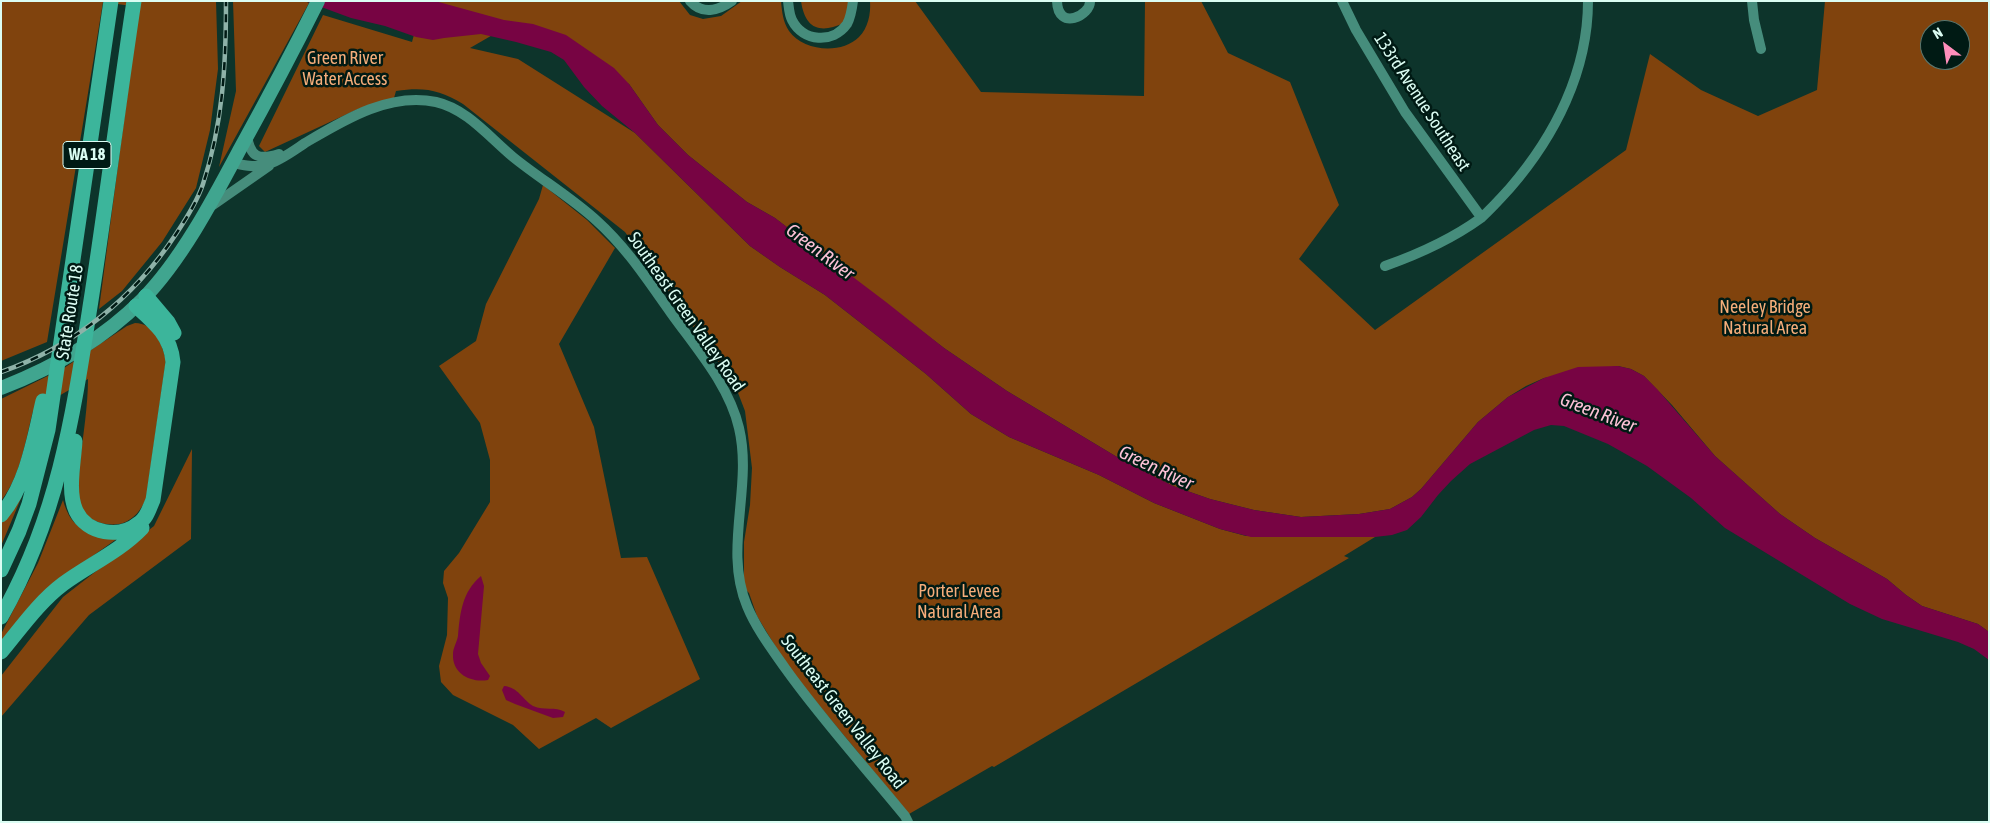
<!DOCTYPE html>
<style>
body{margin:0}
#map{position:relative;width:1990px;height:823px;overflow:hidden;background:#0d342b;font-family:"Asap Condensed",sans-serif}
canvas{display:block}
.frame{position:absolute;inset:0;border:2px solid #dbfdf3;pointer-events:none}
.north{position:absolute;left:1920px;top:20px;width:50px;height:50px;box-sizing:border-box;background:#001a14;border:1px solid #58756d;border-radius:50%;rotate:329deg;font-size:14px;font-weight:700;line-height:20px;text-align:center;color:#dbfdf3}
.north::after{content:'';display:block;margin:auto;width:18px;height:22px;background:#ff8ebb;clip-path:polygon(50% 0,100% 100%,50% 72%,0 100%)}
</style>
<div id="map">
<canvas width="1990" height="823"></canvas>
<div class="frame"></div>
<div class="north">N</div>
</div>
<script>
const ctx = document.querySelector('canvas').getContext('2d');
ctx.lineJoin = 'round';
function paint(path, color) { ctx.fillStyle = color; ctx.fill(path, 'evenodd'); }
function strokePath(path, color, width, dash) { ctx.strokeStyle = color; ctx.lineWidth = width; ctx.lineCap = dash ? 'butt' : 'round'; ctx.setLineDash(dash || []); ctx.stroke(path); }
function drawText(font, color, halo, rows, align = 'center') {
  ctx.font = font + ' "Asap Condensed",sans-serif'; ctx.lineWidth = 5; ctx.setLineDash([]); ctx.textBaseline = 'middle'; ctx.strokeStyle = halo; ctx.fillStyle = color; for (const [text, x, y, turn = 0] of rows) {
    ctx.save(); ctx.translate(x, y); ctx.rotate((+turn || 0) * Math.PI / 180); ctx.textAlign = isNaN(turn) ? turn : align; if (halo) ctx.strokeText(text, 0, 0); ctx.fillText(text, 0, 0); ctx.restore();
  }
}
paint(new Path2D(`
 M1,1H216L218,69L210,130L196,188L162,242L122,291L99,309L139,7L103,2L47,342L1,361Z
 M233,1H305L309,3L219,167L236,91Z
 M423,1H679L690,15L703,19L721,16L742,1H781C782,12 783,22 789,31C803,51 841,55 859,37C868,28 871,14 870,1H915L981,92L1144,96L1145,1H1201L1228,53L1290,82L1339,205L1299,259L1375,330L1626,150L1650,54L1701,90L1758,116L1817,90L1825,1H1989V632L1978,624L1922,606L1906,595L1887,579L1815,538L1780,514L1715,456L1672,405L1644,376L1631,369L1618,366L1544,378L1526,386L1508,397L1478,422L1421,489L1412,497L1390,509L1359,514L1301,517L1254,510L1210,499L1173,486L1122,460L1007,391L944,348L775,218L747,202L688,155L658,125L629,84L515,22L470,48L518,59L635,133L750,246L780,267L825,295L926,374L971,414L1009,437L1099,475L1154,503L1220,529L1246,536L1375,537L1344,556L1349,558L994,767L992,766L909,814L789,669L757,616L749,593L744,588V542L750,505L752,468L745,411L735,385L625,232L463,104C439,90 425,87 396,91L394,98L358,109L265,152L259,146L323,15L412,42ZM1930,30H1960V60H1930Z
 M801,1H850L844,23C820,34 805,29 801,1Z
 M543,185L587,220L615,248L559,344L594,427L621,558L647,557L700,679L611,728L596,718L539,749L513,725L453,695L441,682L439,666L447,635L448,598L443,583L444,571L459,553L490,502V460L480,423L439,366L476,341L486,304L539,199Z
 M135,323C154,323 162,344 166,360L146,499C141,510 134,519 123,523C107,528 82,520 79,502C77,490 79,475 80,463C83,435 88,406 88,379L33,411C25,442 21,475 1,501V399L64,368L127,326Z
 M192,449L191,539L89,615L1,717V676L63,597L154,526Z
 M22,496L1,546V521Z
 M63,500C72,533 89,531 118,538L53,584L1,642V634L38,563Z`), '#80430d');
paint(new Path2D(`
 M305,1H435L504,20L533,24L566,35L614,68L629,84L658,125L688,155L747,202L775,218L886,302L944,348L1007,391L1122,460L1173,486L1210,499L1254,510L1301,517L1359,514L1390,509L1412,497L1421,489L1478,422L1508,397L1544,378L1578,367L1618,366L1631,369L1644,376L1657,389L1715,456L1780,514L1815,538L1887,579L1906,595L1922,606L1978,624L1989,632V660L1974,649L1958,642L1882,619L1850,604L1725,528L1691,498L1647,466L1608,444L1564,426L1551,425L1534,430L1470,464L1451,481L1438,495L1421,517L1407,530L1392,535L1375,537H1251L1220,529L1154,503L1099,475L1009,437L971,414L926,374L825,295L780,267L750,246L635,133L602,106L584,87L564,60L551,52L516,42L481,34L444,38L433,40L416,37L385,26L351,18Z
 M481,576L484,586L478,654L481,663L490,676L488,680C471,683 452,674 453,654C453,648 457,642 458,636C460,613 462,592 481,576Z
 M504,686C518,687 523,700 533,706C544,711 555,706 565,712L563,717L553,718L515,704L506,700L502,690Z`), '#770443');
strokePath(new Path2D(`
 M690,1C702,15 718,11 732,1
 M788,1C789,8 789,14 792,20C803,42 833,44 847,24C851,17 852,9 853,1
 M1057,1C1058,32 1091,15 1090,1
 M1342,1L1356,30L1405,112L1481,217
 M1752,1L1754,20L1761,49
 M247,135C250,158 259,160 279,154
 M233,163C243,165 255,168 266,165C280,161 293,151 305,143C344,120 389,92 436,102C467,109 489,137 513,157C540,179 571,197 597,221C627,248 648,281 671,313C696,348 729,385 739,428C753,487 723,549 747,606C756,628 771,648 785,668C822,720 865,767 905,816L908,822
 M213,205L269,166
 M1385,266C1419,254 1452,239 1481,218C1491,209 1501,198 1510,188C1555,136 1588,71 1588,1`), '#468d7c', 10);
strokePath(new Path2D(`
 M1,388C53,368 102,340 142,300C181,261 214,198 240,149C267,100 293,51 318,1`), '#40a58f', 14);
strokePath(new Path2D(`
 M146,296L168,322L174,333
 M75,441C74,462 67,491 76,511C87,534 120,539 139,523C147,518 149,509 153,500L173,362C171,336 154,322 136,306
 M1,515C27,484 34,439 43,401
 M1,570L19,531L29,504L48,430L111,1
 M1,617C60,514 74,409 92,294C107,197 119,99 134,1
 M1,652C21,628 39,602 63,584C89,565 120,551 142,528`), '#3cb59b', 15);
const rail = new Path2D(`
 M1,372C73,347 134,298 176,234C186,219 197,202 203,184C223,123 226,65 226,1`);
strokePath(rail, '#8eb2a8', 4.5);
strokePath(rail, '#001a14', 2.5, [8]);
for (const [x, y, w] of [
 [87,155,48]
]) { const box = new Path2D(); box.roundRect(x - w / 2, y - 13.5, w, 27, 4); ctx.fillStyle = '#001a14'; ctx.fill(box); strokePath(box, '#dbfdf3', 1); }
drawText('bold 16px', '#dbfdf3', null, [
 ["WA 18",87,155]
]);
drawText('18px', '#f5ad7a', '#001a14', [
 ["Green River",345,58],
 ["Water Access",345,79],
 ["Neeley Bridge",1765,307],
 ["Natural Area",1765,328],
 ["Porter Levee",959,591],
 ["Natural Area",959,612]
]);
drawText('18px', '#dbfdf3', '#001a14', [
 ["133rd Avenue Southeast",1422,102,57],
 ["State Route 18",70,312,-81],
 ["Southeast Green Valley Road",686,312,55],
 ["Southeast Green Valley Road",843,712,52]
]);
drawText('italic 19px', '#fdc2d7', '#001a14', [
 ["Green River",820,252,37],
 ["Green River",1598,413,21],
 ["Green River",1156,468,25]
]);
</script>
